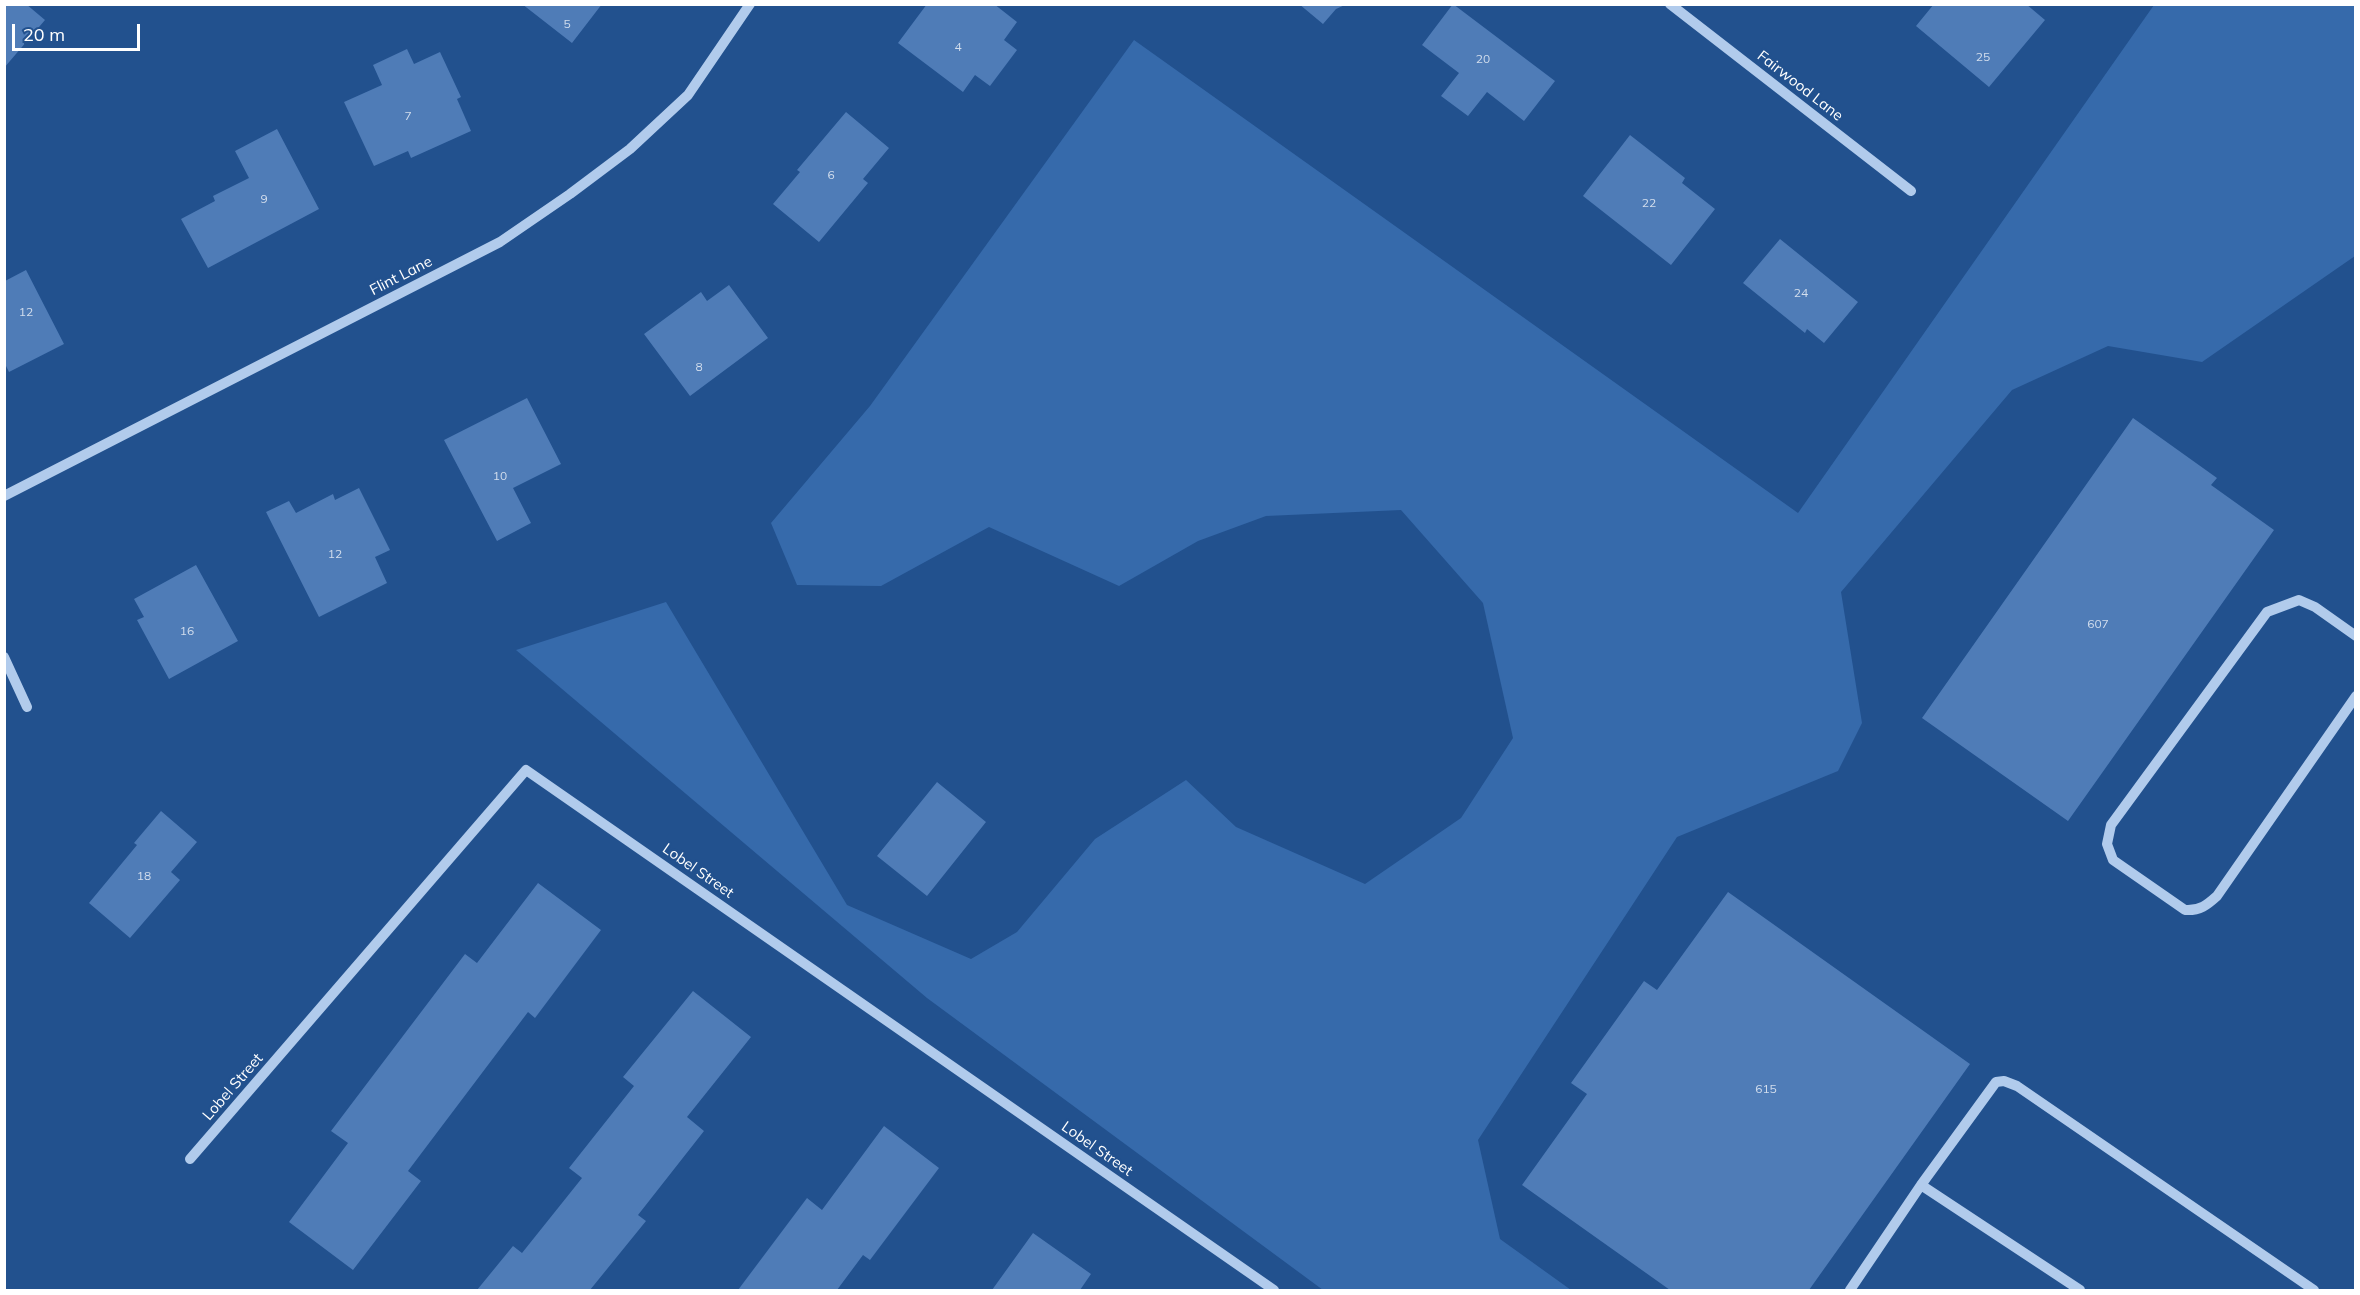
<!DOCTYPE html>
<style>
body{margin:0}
#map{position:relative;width:2360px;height:1295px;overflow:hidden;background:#22518e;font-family:Mulish,sans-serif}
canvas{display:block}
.frame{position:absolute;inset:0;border:6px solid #fff;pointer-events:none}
.scale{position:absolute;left:12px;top:24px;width:128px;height:27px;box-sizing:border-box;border:3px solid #fff;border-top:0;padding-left:8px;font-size:18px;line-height:21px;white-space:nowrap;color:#fff;-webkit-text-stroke:4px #22518e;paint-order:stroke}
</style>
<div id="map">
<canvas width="2360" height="1295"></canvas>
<div class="frame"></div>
<div class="scale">20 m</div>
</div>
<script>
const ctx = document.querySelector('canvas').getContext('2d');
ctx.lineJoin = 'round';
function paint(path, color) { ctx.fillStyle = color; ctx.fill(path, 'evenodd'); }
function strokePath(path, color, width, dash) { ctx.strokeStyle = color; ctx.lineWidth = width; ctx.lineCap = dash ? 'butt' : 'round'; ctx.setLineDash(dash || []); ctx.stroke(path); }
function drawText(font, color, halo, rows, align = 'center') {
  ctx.font = font + ' Mulish,sans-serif'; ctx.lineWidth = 4.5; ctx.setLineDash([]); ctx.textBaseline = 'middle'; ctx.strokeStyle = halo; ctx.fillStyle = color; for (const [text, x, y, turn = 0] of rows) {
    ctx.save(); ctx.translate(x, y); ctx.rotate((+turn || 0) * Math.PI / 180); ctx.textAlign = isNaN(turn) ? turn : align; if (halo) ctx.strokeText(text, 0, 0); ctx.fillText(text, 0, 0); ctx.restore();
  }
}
paint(new Path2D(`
 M2154,5H2355V256L2202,362L2108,346L2012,390L1841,592L1862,723L1838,771L1677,837L1478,1140L1500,1239L1571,1290H1323L927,998L516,650L666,602L847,905L971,959L1017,932L1095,839L1186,780L1236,827L1365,884L1461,818L1513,738L1483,603L1401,510L1266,516L1198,541L1119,586L989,527L881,586L797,585L771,523L870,406L1134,40L1798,513Z`), '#366aab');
paint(new Path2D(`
 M4,4H26L45,20L4,68Z
 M522,4H602L572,43Z
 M927,4H994L1017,22L1004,40L1017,50L990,86L975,75L963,92L898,43Z
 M1299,4H1347L1336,9L1323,24Z
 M1453,4L1555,81L1524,121L1487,92L1468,116L1441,96L1459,73L1422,45Z
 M1934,4H2026L2045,20L1989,87L1916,26Z
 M407,49L414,64L440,52L461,97L457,99L471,131L411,158L408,151L374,166L344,102L382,85L373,65Z
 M846,112L889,148L863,179L868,183L819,242L773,204L800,172L797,170Z
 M277,129L319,209L208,268L181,219L215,201L213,196L249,178L235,151Z
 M1630,135L1685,178L1682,183L1715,209L1671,265L1583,196Z
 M1780,239L1858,302L1824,343L1807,329L1805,333L1743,283Z
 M26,270L64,344L9,372L5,364V281Z
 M729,285L768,338L690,396L644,334L701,292L707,301Z
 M527,398L561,464L513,488L531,523L497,541L444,440Z
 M2133,418L2217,478L2211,485L2274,530L2068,821L1922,718Z
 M359,488L390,550L375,557L387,583L319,617L266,512L289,501L296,513L333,494L335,500Z
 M196,565L238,641L169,679L137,620L144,617L134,599Z
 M937,782L986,822L927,896L877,856Z
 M161,811L197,842L171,872L180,880L130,938L89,903L137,845L134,843Z
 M538,883L601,930L535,1018L528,1012L408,1171L421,1181L353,1270L289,1222L348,1143L331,1131L465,954L477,963Z
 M1728,892L1970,1064L1809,1290H1670L1522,1185L1587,1094L1571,1083L1644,981L1657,990Z
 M693,991L751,1037L687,1117L704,1131L638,1215L646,1221L590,1290H477L513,1246L522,1253L582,1178L569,1168L634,1086L623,1077Z
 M884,1126L939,1168L870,1260L863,1255L837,1290H738L807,1198L822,1210Z
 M1033,1233L1091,1274L1080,1290H992Z`), '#4f7cb7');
strokePath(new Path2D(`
 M1670,4L1911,191
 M4,496L500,242L570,194L630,149L688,95L750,4
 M2356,636L2315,607L2299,600L2267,612L2111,825L2107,844L2113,860L2185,910C2200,911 2207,905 2217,896L2356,696
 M4,657L27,707
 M190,1159L526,770L1274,1290
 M1921,1185L2080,1290
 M1850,1290L1921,1185L1996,1082L2004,1081L2017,1086L2314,1290`), '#b1cbec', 10);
drawText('12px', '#d3deed', null, [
 ["5",567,24],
 ["4",958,47],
 ["25",1983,57],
 ["20",1483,59],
 ["7",408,116],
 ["6",831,175],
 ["9",264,199],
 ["22",1649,203],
 ["24",1801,293],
 ["12",26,312],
 ["8",699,367],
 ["10",500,476],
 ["12",335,554],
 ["607",2098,624],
 ["16",187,631],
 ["18",144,876],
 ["615",1766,1089]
]);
drawText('15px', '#fff', '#22518e', [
 ["Fairwood Lane",1800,86,38],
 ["Flint Lane",401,276,-27],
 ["Lobel Street",698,871,35],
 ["Lobel Street",233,1087,-49],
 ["Lobel Street",1097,1149,35]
]);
</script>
